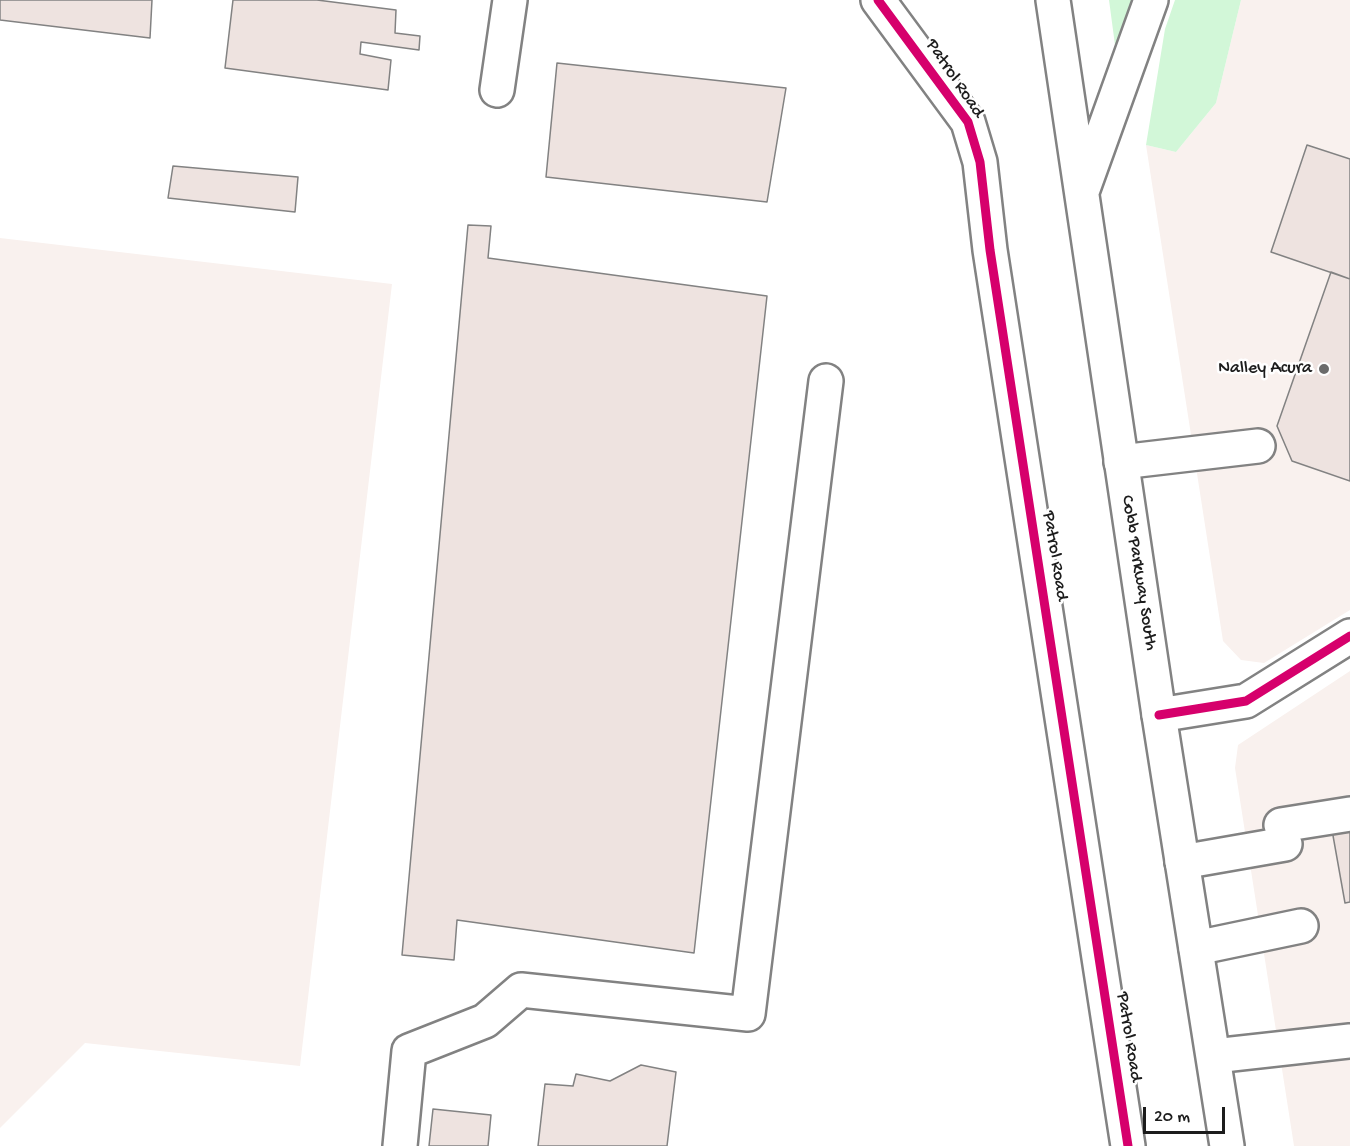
<!DOCTYPE html>
<style>
body{margin:0}
#map{position:relative;width:1350px;height:1146px;overflow:hidden;background:#fff;font-family:"Gochi Hand",sans-serif}
canvas{display:block}
.scale{position:absolute;left:1143px;top:1107px;width:82px;height:27px;box-sizing:border-box;border:3px solid #1c1c1c;border-top:0;padding-left:8px;font-size:18px;line-height:21px;white-space:nowrap;color:#1c1c1c;-webkit-text-stroke:4px #fff;paint-order:stroke}
</style>
<div id="map">
<canvas width="1350" height="1146"></canvas>
<div class="scale">20 m</div>
</div>
<script>
const ctx = document.querySelector('canvas').getContext('2d');
ctx.lineJoin = 'round';
function paint(path, color) { ctx.fillStyle = color; ctx.fill(path, 'evenodd'); }
function strokePath(path, color, width, dash) { ctx.strokeStyle = color; ctx.lineWidth = width; ctx.lineCap = dash ? 'butt' : 'round'; ctx.setLineDash(dash || []); ctx.stroke(path); }
function drawText(font, color, halo, rows, align = 'center') {
  ctx.font = font + ' "Gochi Hand",sans-serif'; ctx.lineWidth = 5; ctx.setLineDash([]); ctx.textBaseline = 'middle'; ctx.strokeStyle = halo; ctx.fillStyle = color; for (const [text, x, y, turn = 0] of rows) {
    ctx.save(); ctx.translate(x, y); ctx.rotate((+turn || 0) * Math.PI / 180); ctx.textAlign = isNaN(turn) ? turn : align; if (halo) ctx.strokeText(text, 0, 0); ctx.fillText(text, 0, 0); ctx.restore();
  }
}
paint(new Path2D(`
 M1241,0H1350V610L1264,663L1241,660L1223,641L1146,145L1176,152L1216,103Z
 M0,238L392,284L300,1066L85,1043L0,1128Z
 M1350,671V1146H1294L1235,768L1238,745Z`), '#f9f1ee');
paint(new Path2D(`
 M1109,0H1134L1115,45Z
 M1175,0H1241L1216,103L1176,152L1146,145L1165,29Z`), '#d2f7d8');
const building = new Path2D(`
 M0,0H152L150,38L0,20Z
 M233,0H317L396,10L395,33L420,36L419,50L361,42L360,54L391,60L388,90L225,68Z
 M557,63L786,88L767,202L546,177Z
 M1307,145L1350,159V279L1271,252Z
 M173,166L298,177L295,212L168,198Z
 M468,225L491,226L488,258L767,296L694,953L457,920L454,960L402,955Z
 M1331,272L1350,279V481L1292,461L1277,426Z
 M1350,827V902L1345,903L1332,830Z
 M641,1065L676,1072L667,1146H538L545,1084L573,1086L576,1074L610,1081Z
 M433,1109L491,1115L488,1146H429Z`);
paint(building, '#eee3e0');
strokePath(building, '#828282', 1.5);
const minor = new Path2D(`
 M878,0L968,122L980,162L990,250L1128,1146
 M497,90L510,0
 M1121,462L1258,446
 M1159,715L1246,701L1350,636
 M1281,825L1350,814
 M1182,862L1285,844
 M1196,948L1301,926
 M1214,1056L1350,1041
 M400,1146L409,1051L485,1021L521,990L748,1014L826,381`);
const major = new Path2D(`
 M1053,0L1159,715L1227,1146
 M1083,189L1151,0`);
strokePath(minor, '#828282', 38);
strokePath(major, '#828282', 38);
strokePath(minor, '#fff', 33);
strokePath(major, '#fff', 33);
strokePath(new Path2D(`
 M878,0L968,122L980,162L990,250L1128,1146
 M1159,715L1246,701L1350,636`), '#d6006c', 9);
for (const [x, y, r, color] of [
 [1324,369,6,"#6b6b6b"]
]) { const dot = new Path2D(); dot.arc(x, y, r, 0, 2 * Math.PI); ctx.fillStyle = color; ctx.fill(dot); strokePath(dot, '#fff', 2); }
drawText('18px', '#1c1c1c', '#fff', [
 ["Patrol Road",954,79,56],
 ["Patrol Road",1054,556,81],
 ["Cobb Parkway South",1138,573,81],
 ["Patrol Road",1128,1037,81]
]);
drawText('18px', '#1c1c1c', '#fff', [
 ["Nalley Acura",1312,369]
], 'right');
</script>
